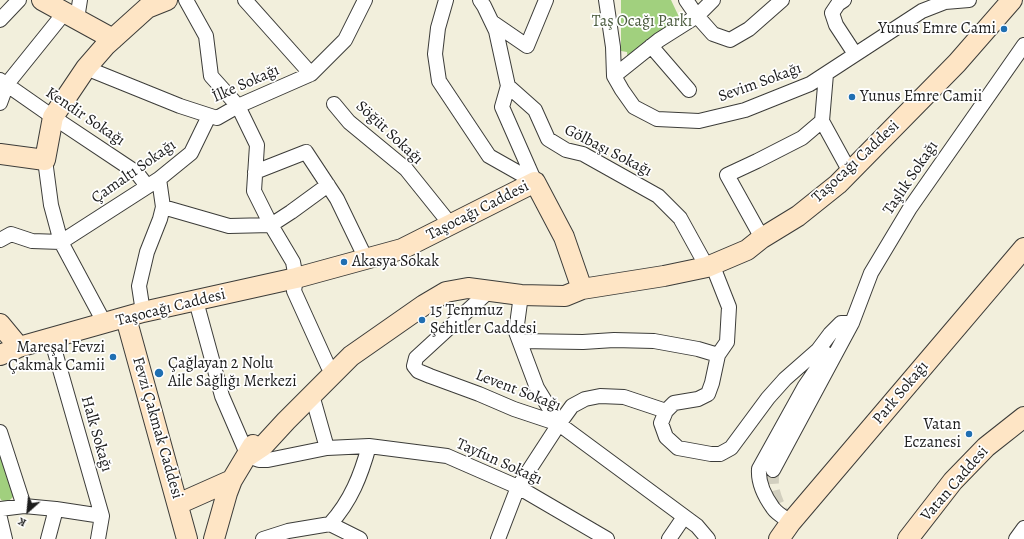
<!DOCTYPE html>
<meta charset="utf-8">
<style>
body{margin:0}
#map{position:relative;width:1024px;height:539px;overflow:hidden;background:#f2efdc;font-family:Alegreya,serif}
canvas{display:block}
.north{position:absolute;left:8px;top:491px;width:40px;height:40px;-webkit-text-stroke:3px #fff;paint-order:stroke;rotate:207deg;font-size:11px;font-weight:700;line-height:16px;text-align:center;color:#1c1c1c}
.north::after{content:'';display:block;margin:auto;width:14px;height:18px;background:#1c1c1c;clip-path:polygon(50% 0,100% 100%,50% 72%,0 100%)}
</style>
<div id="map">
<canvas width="1024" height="539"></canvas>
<div class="north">K</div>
</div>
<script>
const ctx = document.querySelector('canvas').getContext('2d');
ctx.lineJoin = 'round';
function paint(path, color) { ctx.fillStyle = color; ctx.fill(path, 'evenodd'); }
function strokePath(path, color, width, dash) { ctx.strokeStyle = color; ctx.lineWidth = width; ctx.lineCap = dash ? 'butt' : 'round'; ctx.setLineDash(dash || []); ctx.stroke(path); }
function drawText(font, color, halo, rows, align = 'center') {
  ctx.font = font + ' Alegreya,serif'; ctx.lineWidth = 3.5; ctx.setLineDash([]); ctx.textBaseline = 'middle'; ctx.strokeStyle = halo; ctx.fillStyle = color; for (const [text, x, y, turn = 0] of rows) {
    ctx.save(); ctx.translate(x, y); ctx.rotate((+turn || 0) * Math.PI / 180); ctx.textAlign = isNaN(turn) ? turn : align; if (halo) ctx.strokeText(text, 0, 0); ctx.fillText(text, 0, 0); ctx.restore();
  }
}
paint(new Path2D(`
 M621,0H671L680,19L628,62L627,52L621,51Z
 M0,447L15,495C10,500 8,503 1,500L0,498Z`), '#a1d07e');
strokePath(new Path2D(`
 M773,470C769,487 775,499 782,514`), '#d2cfbf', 14, [14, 7]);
const street = new Path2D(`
 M186,0L206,36L211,76L238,106L257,145L254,191L271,225L293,262L296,278L294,291L328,366
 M245,0L311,74
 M446,0L438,28L435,54L439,81L489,156L535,182
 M480,0L484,6L496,31L508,86L502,107L535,182
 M606,0L613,47L614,76L622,90L634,107L657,119L699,121L745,110L810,84L922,11L945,2L969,0
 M686,0L697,16L713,34L730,40L749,29L782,0
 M844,0L838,4L832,13L836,25L855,54
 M77,19L80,0
 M0,20L19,0
 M492,22L527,46L546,0
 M651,46L689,90
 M86,68L180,106L217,118L238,106L311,74L345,40L365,0
 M614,76L659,40L697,16L713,0
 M0,80L53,117L137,173L147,186
 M508,86L535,110L548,139L566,150L583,154L658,196L680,218L707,267
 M0,103L7,84L65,12
 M334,104L349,122L406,169L451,225
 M822,121L850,172
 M822,121L826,74
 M45,160L51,205L61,242L105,324
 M255,172L306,152L337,199L366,259
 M163,207L229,226L271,225L291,212L328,185
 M762,238L727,175L757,161L802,138L822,121
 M0,240L11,234L32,241L61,242
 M61,242L159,179L191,153L209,116
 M712,264L729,307L727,342L718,355L712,383L708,394L698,399L674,403L666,411L661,423L666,437L678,448L711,454H720L731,448L768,398L785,379L818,350L830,334L841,323H852
 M489,291L416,358L414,366L418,371L430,376L479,394L514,409L559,424L697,526L708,539
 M521,295L516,332L537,388L559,424
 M196,301L222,396L248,456L259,460H268L327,448L369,446L447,456L518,487L607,539
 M143,312L139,286L147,252L160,219L163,207L159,179
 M51,338L102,516L98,539
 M520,341L583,342L614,340L654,341L698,349L718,355
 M312,395L327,448
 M0,432L24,506
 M773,470L852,323L871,273L910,208L1024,45
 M0,509L24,506L56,509L102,516
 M0,518L5,539
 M791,522C785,518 777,514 773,508C765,497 758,483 759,469L805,386L827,354
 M330,524C351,501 361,475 369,446
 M48,539L56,509
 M263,539L288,531L330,524L360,539
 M498,539L518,487L559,424L572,406L585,399L600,396L624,397L666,411
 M669,539L684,517
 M1016,539L1024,528`);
const secondary = new Path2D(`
 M42,0L113,39
 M0,154L45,160L53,117L86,68L106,45L147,8L167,0
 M126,318L187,539
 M0,324L19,347
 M0,355L19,347L143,312L296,278L402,249L535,182L564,237L582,289
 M248,456L263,446L286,421L351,356L424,305L446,292L468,288L521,295L565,296L582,289L664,276L707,267L747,250L762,238L798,216L838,184L957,63L1012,0
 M178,504L232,480
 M214,539L227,493L232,480L253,445
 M779,539L791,522L1024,248
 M908,539L953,481L986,447L1024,417`);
strokePath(street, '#3c3c39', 16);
strokePath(secondary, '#3c3c39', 22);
strokePath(street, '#fff', 14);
strokePath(secondary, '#fee5c5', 20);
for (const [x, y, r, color] of [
 [1004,29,4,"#1f6fb2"],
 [852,97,4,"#1f6fb2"],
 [344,262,4,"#1f6fb2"],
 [422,320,4,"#1f6fb2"],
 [113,357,4,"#1f6fb2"],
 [159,373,5,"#1f6fb2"],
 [969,434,4,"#1f6fb2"]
]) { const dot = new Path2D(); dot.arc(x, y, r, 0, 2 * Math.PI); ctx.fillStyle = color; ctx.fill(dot); strokePath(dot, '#fff', 1.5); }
drawText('16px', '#4b5b3e', '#fff', [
 ["Taş Ocağı Parkı",642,22]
]);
drawText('16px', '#1c1c1c', '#fff', [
 ["Yunus Emre Cami",996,29,"right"],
 ["Yunus Emre Camii",860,97],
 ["Akasya Sokak",352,262],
 ["15 Temmuz",430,311],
 ["Şehitler Caddesi",430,329],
 ["Mareşal Fevzi",105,348,"right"],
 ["Çakmak Camii",105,366,"right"],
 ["Çağlayan 2 Nolu",168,364],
 ["Aile Sağlığı Merkezi",168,382],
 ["Vatan",961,425,"right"],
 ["Eczanesi",961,443,"right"]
], 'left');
drawText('16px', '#1c1c1c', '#fff', [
 ["Sevim Sokağı",760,83,-20],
 ["İlke Sokağı",246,84,-24],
 ["Kendir Sokağı",85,117,34],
 ["Söğüt Sokağı",389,133,43],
 ["Gölbaşı Sokağı",608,151,27],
 ["Taşocağı Caddesi",856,162,-43],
 ["Çamaltı Sokağı",134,172,-35],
 ["Taşlık Sokağı",911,178,-56],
 ["Taşocağı Caddesi",478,211,-27],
 ["Taşocağı Caddesi",171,308,-14],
 ["Levent Sokağı",518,391,21],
 ["Park Sokağı",901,393,-50],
 ["Fevzi Çakmak Caddesi",157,428,74],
 ["Halk Sokağı",96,434,74],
 ["Tayfun Sokağı",499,462,24],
 ["Vatan Caddesi",955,484,-49]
]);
</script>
